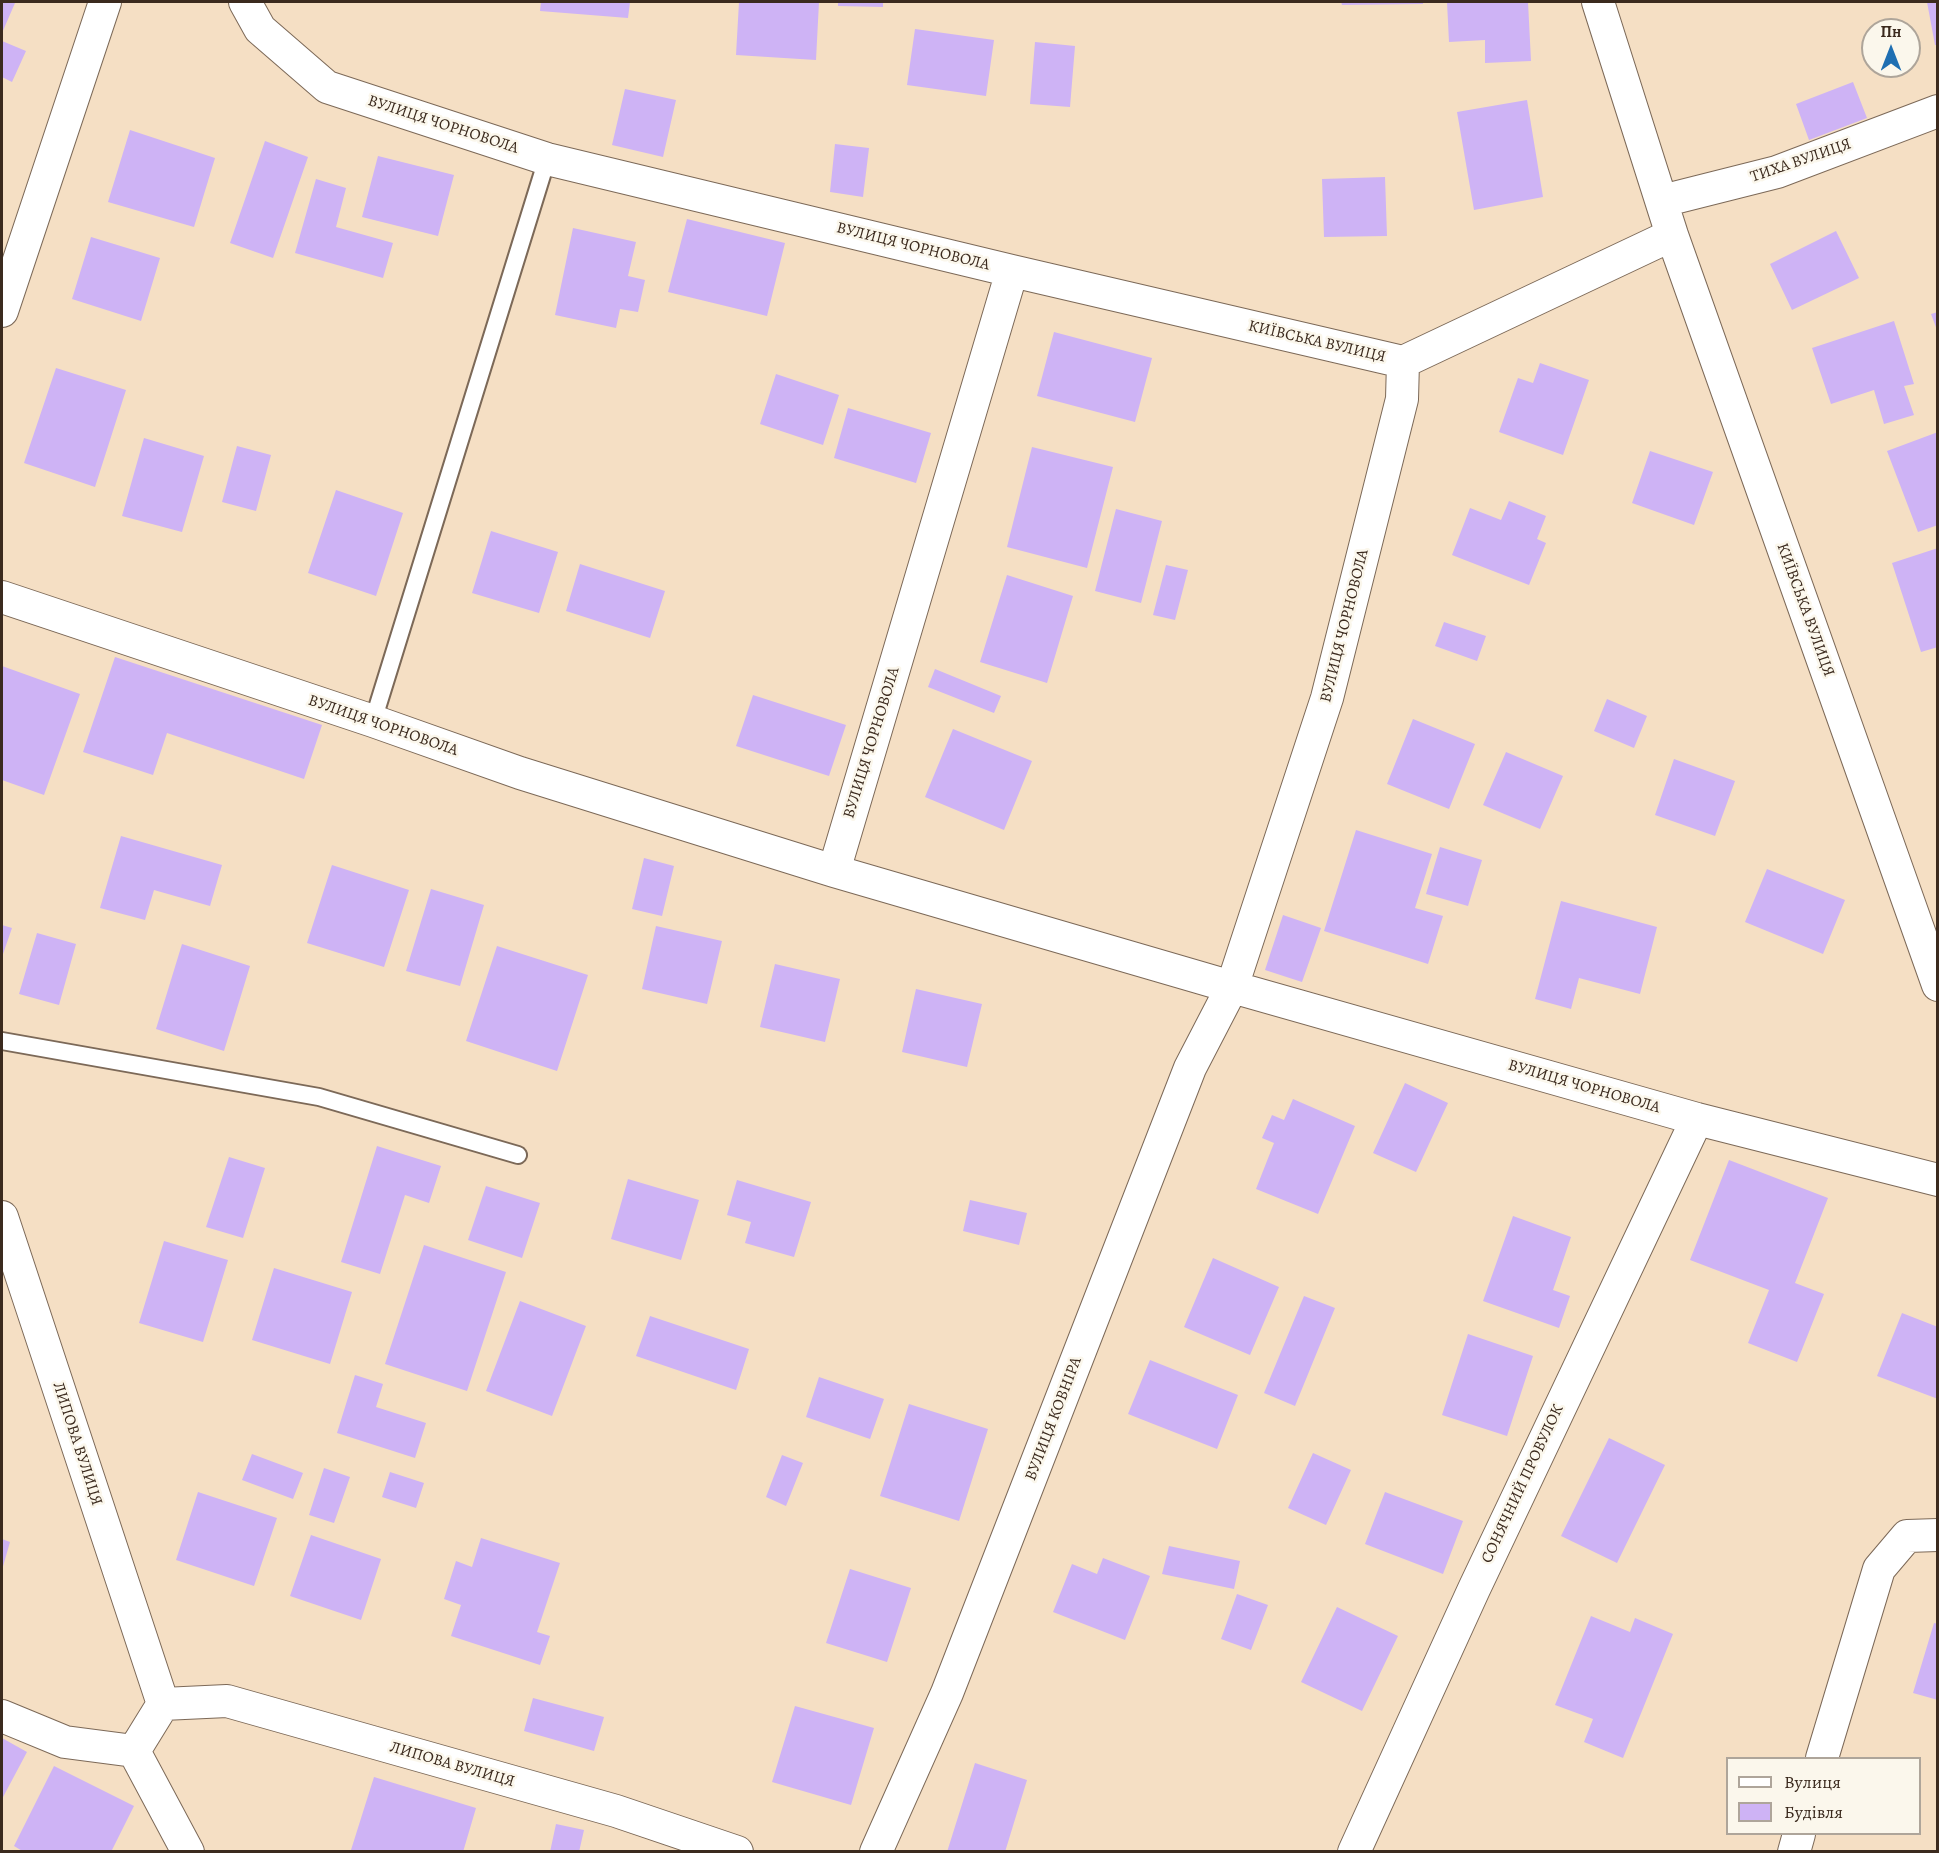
<!DOCTYPE html>
<meta charset="utf-8">
<style>
body{margin:0}
#map{position:relative;width:1939px;height:1853px;overflow:hidden;background:#f5dfc4;font-family:Alegreya,serif}
canvas{display:block}
.frame{position:absolute;inset:0;border:3px solid #3b2a1e;pointer-events:none}
.legend{position:absolute;left:1726px;top:1757px;width:195px;height:78px;box-sizing:border-box;background:#fbf7ec;border:2px solid #aea59a;margin:0;padding:8px 10px;list-style:none;font-size:18px;color:#3b2a1e}
.legend li{display:flex;align-items:center;gap:12px;height:30px}
.legend b{width:30px;border:2px solid #aea59a}
.north{position:absolute;left:1861px;top:18px;width:60px;height:60px;box-sizing:border-box;background:#fbf7ec;border:2px solid #aea59a;border-radius:50%;rotate:0deg;font-size:16px;font-weight:700;line-height:24px;text-align:center;color:#3b2a1e}
.north::after{content:'';display:block;margin:auto;width:21px;height:27px;background:#1f6fb2;clip-path:polygon(50% 0,100% 100%,50% 72%,0 100%)}
</style>
<div id="map">
<canvas width="1939" height="1853"></canvas>
<div class="frame"></div>
<ul class="legend">
<li><b style="height:8px;background:#fff"></b>Вулиця</li>
<li><b style="height:16px;background:#ceb3f5"></b>Будівля</li>
</ul>
<div class="north">Пн</div>
</div>
<script>
const ctx = document.querySelector('canvas').getContext('2d');
ctx.lineJoin = 'round';
function paint(path, color) { ctx.fillStyle = color; ctx.fill(path, 'evenodd'); }
function strokePath(path, color, width, dash) { ctx.strokeStyle = color; ctx.lineWidth = width; ctx.lineCap = dash ? 'butt' : 'round'; ctx.setLineDash(dash || []); ctx.stroke(path); }
function drawText(font, color, halo, rows, align = 'center') {
  ctx.font = font + ' Alegreya,serif'; ctx.lineWidth = 5; ctx.setLineDash([]); ctx.textBaseline = 'middle'; ctx.strokeStyle = halo; ctx.fillStyle = color; for (const [text, x, y, turn = 0] of rows) {
    ctx.save(); ctx.translate(x, y); ctx.rotate((+turn || 0) * Math.PI / 180); ctx.textAlign = isNaN(turn) ? turn : align; if (halo) ctx.strokeText(text, 0, 0); ctx.fillText(text, 0, 0); ctx.restore();
  }
}
paint(new Path2D(`
 M2,2L15,3L2,33Z
 M541,2H630L628,18L540,11Z
 M739,2H819L816,60L736,55Z
 M838,2H883V7L838,6Z
 M1341,2H1423V4L1342,5Z
 M1447,2H1528L1531,61L1485,63V40L1449,42Z
 M1927,2H1938V45H1935Z
 M915,29L994,40L986,96L907,85Z
 M2,41L26,51L12,82L2,77Z
 M1035,42L1075,46L1070,107L1030,104Z
 M1853,82L1867,118L1809,140L1796,104Z
 M625,89L676,100L663,157L612,145Z
 M1527,100L1543,197L1474,210L1457,112Z
 M130,130L215,158L194,227L108,202Z
 M265,141L308,157L273,258L230,243Z
 M835,144L869,148L863,197L830,192Z
 M378,156L454,175L438,236L362,217Z
 M1385,177L1387,236L1324,237L1322,179Z
 M316,179L346,188L336,227L393,243L383,278L295,253Z
 M687,219L785,243L767,316L668,292Z
 M573,228L636,242L628,276L645,280L638,312L620,309L616,328L555,315Z
 M1836,231L1859,278L1792,310L1770,264Z
 M91,237L160,258L141,321L72,299Z
 M1938,312V330H1937L1931,314Z
 M1894,321L1914,384L1904,386L1914,415L1884,424L1874,390L1831,404L1812,348Z
 M1054,332L1152,358L1135,422L1037,396Z
 M1540,363L1589,380L1563,455L1499,432L1518,378L1533,383Z
 M56,368L126,390L95,487L24,463Z
 M776,374L839,395L823,445L760,424Z
 M848,408L931,433L916,483L834,458Z
 M1938,432V525L1918,532L1887,451Z
 M144,438L204,456L182,532L122,516Z
 M237,446L271,455L256,511L222,502Z
 M1032,447L1113,467L1087,568L1007,547Z
 M1650,451L1713,472L1694,525L1632,503Z
 M336,490L403,513L376,596L308,573Z
 M1509,501L1546,516L1537,539L1546,543L1529,585L1452,555L1470,508L1501,520Z
 M1116,509L1162,521L1141,603L1095,591Z
 M491,531L558,552L539,613L472,593Z
 M1938,548V647L1921,652L1892,563Z
 M580,564L665,591L650,638L566,611Z
 M1166,565L1188,570L1175,620L1153,615Z
 M1007,575L1073,596L1047,683L980,662Z
 M1444,622L1486,636L1477,661L1435,646Z
 M115,657L322,725L304,779L167,733L153,775L83,752Z
 M2,666L80,694L44,795L2,780Z
 M935,669L1001,696L994,713L928,687Z
 M753,695L846,725L829,776L736,746Z
 M1607,699L1647,716L1634,748L1594,731Z
 M1413,719L1475,744L1449,809L1387,784Z
 M953,729L1032,761L1004,830L925,797Z
 M1506,752L1563,776L1540,829L1483,805Z
 M1674,759L1735,781L1715,836L1655,815Z
 M1356,830L1432,854L1415,908L1443,916L1428,964L1324,931Z
 M121,836L222,865L210,906L154,890L145,920L100,908Z
 M1440,847L1482,860L1468,906L1426,894Z
 M644,858L674,866L662,916L632,909Z
 M332,865L409,890L384,967L307,943Z
 M1767,869L1845,900L1823,954L1745,922Z
 M431,889L484,905L460,986L406,971Z
 M1561,901L1657,927L1640,994L1579,978L1571,1009L1535,999Z
 M1283,915L1321,928L1302,982L1265,970Z
 M2,925L12,928L2,957Z
 M656,926L722,941L707,1004L642,989Z
 M37,933L76,944L59,1005L19,994Z
 M182,944L250,966L224,1051L156,1029Z
 M497,946L588,975L557,1071L466,1041Z
 M775,964L840,979L825,1042L760,1027Z
 M916,989L982,1004L967,1067L902,1052Z
 M1405,1083L1448,1103L1416,1172L1373,1153Z
 M1293,1099L1355,1126L1318,1214L1256,1189L1274,1143L1262,1138L1272,1115L1284,1120Z
 M377,1146L441,1166L429,1203L405,1195L380,1274L341,1262Z
 M229,1157L265,1168L243,1238L206,1227Z
 M1729,1160L1828,1198L1795,1283L1824,1294L1797,1362L1748,1343L1769,1290L1690,1260Z
 M628,1179L699,1200L681,1260L611,1239Z
 M737,1180L811,1202L794,1257L745,1243L751,1222L727,1215Z
 M486,1186L540,1203L522,1258L468,1240Z
 M970,1200L1027,1213L1019,1245L963,1231Z
 M1513,1216L1571,1237L1553,1290L1570,1296L1559,1328L1483,1301Z
 M164,1241L228,1260L203,1342L139,1323Z
 M424,1245L506,1272L467,1391L385,1364Z
 M1213,1258L1279,1287L1250,1355L1184,1327Z
 M274,1268L352,1292L330,1364L252,1340Z
 M1304,1296L1335,1308L1295,1406L1264,1393Z
 M520,1301L586,1326L552,1416L486,1391Z
 M1902,1313L1938,1327V1399L1877,1376Z
 M650,1316L749,1349L736,1390L636,1356Z
 M1468,1334L1533,1356L1507,1436L1442,1415Z
 M1150,1360L1238,1395L1217,1449L1128,1414Z
 M355,1375L383,1384L376,1407L426,1423L415,1458L337,1433Z
 M819,1377L884,1399L870,1439L806,1417Z
 M909,1404L988,1429L959,1521L880,1496Z
 M1609,1438L1665,1465L1617,1563L1561,1536Z
 M1313,1453L1351,1470L1326,1525L1288,1508Z
 M252,1454L303,1473L293,1499L242,1480Z
 M782,1455L803,1463L786,1506L766,1497Z
 M324,1468L350,1477L334,1523L309,1515Z
 M390,1472L424,1483L416,1508L382,1497Z
 M198,1492L277,1518L254,1586L176,1560Z
 M1385,1492L1463,1521L1443,1574L1365,1544Z
 M311,1535L381,1559L361,1620L290,1596Z
 M481,1538L560,1563L537,1632L550,1636L540,1665L451,1636L461,1605L444,1599L456,1561L472,1567Z
 M2,1539L10,1542L2,1570Z
 M1169,1546L1240,1561L1234,1589L1162,1574Z
 M1103,1558L1150,1576L1125,1640L1053,1612L1072,1564L1097,1574Z
 M850,1569L911,1588L887,1662L826,1643Z
 M1237,1594L1268,1605L1251,1650L1221,1639Z
 M1337,1607L1398,1636L1362,1711L1301,1682Z
 M1591,1616L1630,1632L1635,1618L1673,1634L1623,1758L1584,1742L1593,1719L1555,1705Z
 M1934,1623L1938,1624V1700L1913,1693Z
 M533,1698L604,1717L594,1751L524,1731Z
 M795,1706L874,1728L851,1805L772,1782Z
 M2,1738L27,1752L2,1799Z
 M975,1763L1027,1780L1005,1852H947Z
 M54,1766L134,1806L111,1852H24L14,1846Z
 M374,1777L476,1808L463,1852L351,1850Z
 M556,1824L584,1830L579,1852H550Z`), '#ceb3f5');
const lane = new Path2D(`
 M373,721L547,159
 M2,1041L319,1097L518,1155`);
const street = new Path2D(`
 M245,2L260,29L327,87L547,159L1012,271L1403,362L1672,235
 M1598,2L1672,235L1938,985
 M1662,201L1777,172L1938,111
 M2,311L105,2
 M2,597L373,721L520,773L834,871L1232,987L1697,1119L1938,1180
 M834,871L1012,271
 M2,1217L163,1704L134,1751L188,1852
 M163,1704L227,1701L616,1811L737,1852
 M2,1716L65,1742L134,1751
 M1822,1758L1879,1569L1907,1536L1938,1535
 M876,1852L947,1693L1190,1068L1232,987L1327,698L1402,399L1403,362
 M1354,1852L1474,1589L1697,1119
 M1794,1852L1799,1834`);
strokePath(lane, '#7c6958', 20);
strokePath(street, '#7c6958', 34);
strokePath(lane, '#fff', 16);
strokePath(street, '#fff', 32);
drawText('16px', '#3b2a1e', '#fbf7ec', [
 ["ВУЛИЦЯ ЧОРНОВОЛА",443,125,18],
 ["ТИХА ВУЛИЦЯ",1801,161,-19],
 ["ВУЛИЦЯ ЧОРНОВОЛА",913,247,14],
 ["КИЇВСЬКА ВУЛИЦЯ",1317,342,13],
 ["КИЇВСЬКА ВУЛИЦЯ",1805,610,70],
 ["ВУЛИЦЯ ЧОРНОВОЛА",1345,626,-76],
 ["ВУЛИЦЯ ЧОРНОВОЛА",383,726,19],
 ["ВУЛИЦЯ ЧОРНОВОЛА",872,743,-73],
 ["ВУЛИЦЯ ЧОРНОВОЛА",1584,1087,16],
 ["ВУЛИЦЯ КОВНІРА",1054,1419,-69],
 ["ЛИПОВА ВУЛИЦЯ",77,1444,72],
 ["СОНЯЧНИЙ ПРОВУЛОК",1523,1484,-65],
 ["ЛИПОВА ВУЛИЦЯ",452,1765,16]
]);
</script>
